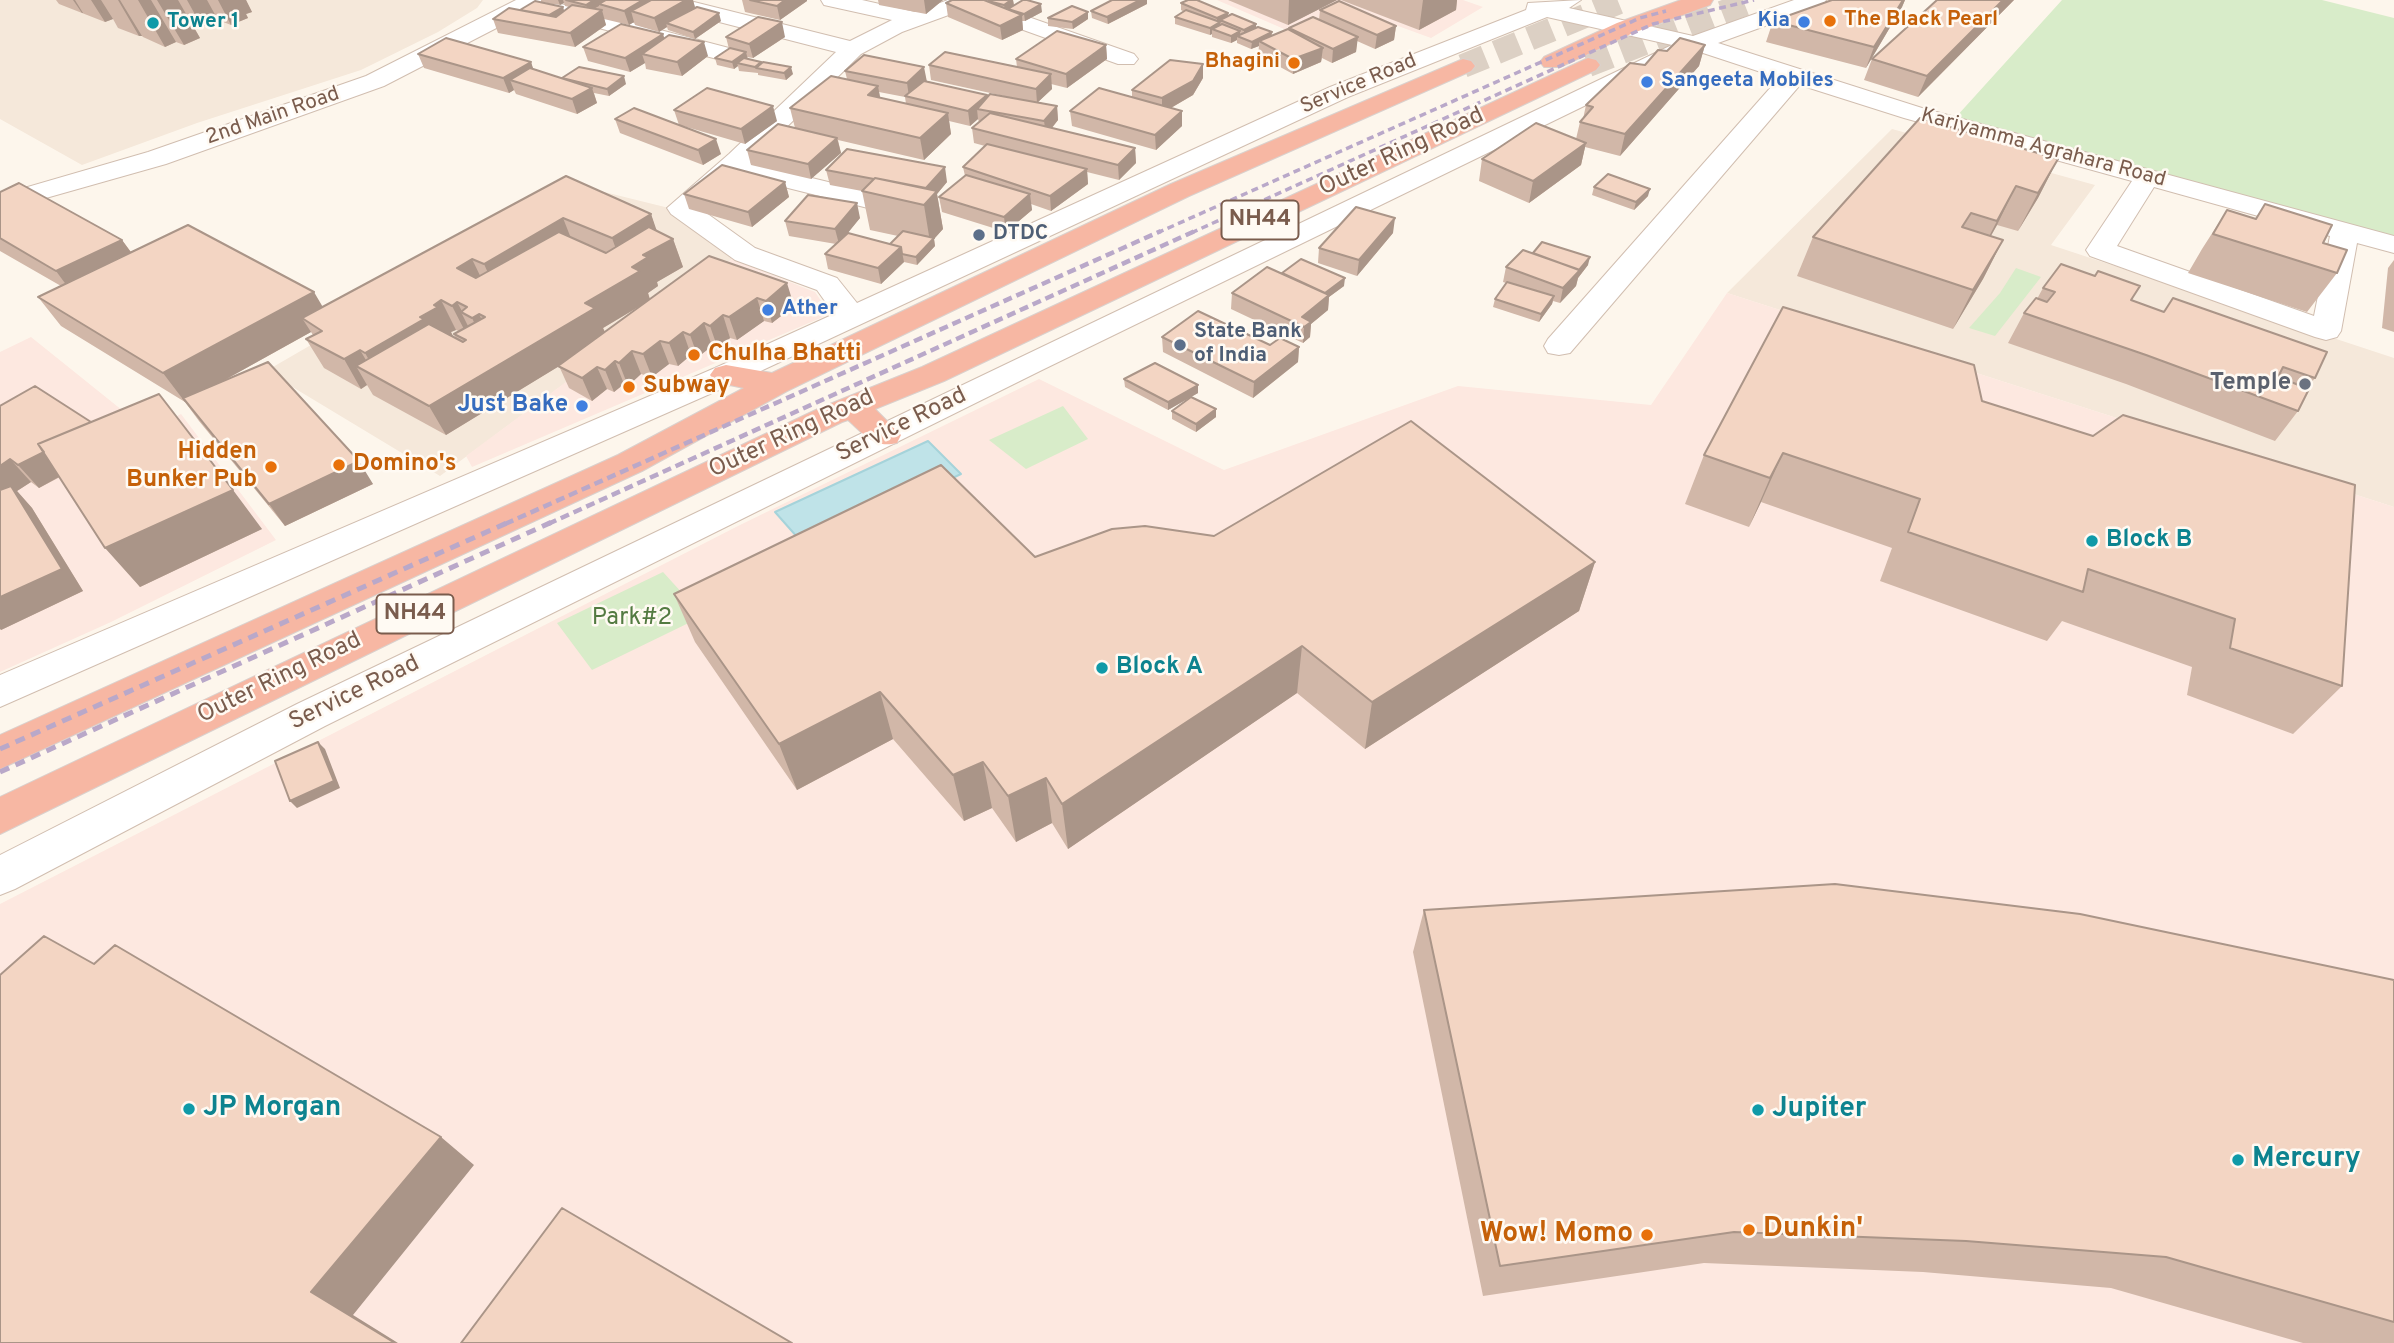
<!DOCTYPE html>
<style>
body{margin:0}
canvas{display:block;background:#fdf6ec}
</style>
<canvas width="2394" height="1343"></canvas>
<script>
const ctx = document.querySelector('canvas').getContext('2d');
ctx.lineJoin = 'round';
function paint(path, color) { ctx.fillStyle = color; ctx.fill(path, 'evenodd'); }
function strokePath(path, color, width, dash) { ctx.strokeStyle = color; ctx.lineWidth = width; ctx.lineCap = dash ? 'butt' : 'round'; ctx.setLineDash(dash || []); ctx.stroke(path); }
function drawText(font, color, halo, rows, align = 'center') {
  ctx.font = font + ' Overpass,sans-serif'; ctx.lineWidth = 5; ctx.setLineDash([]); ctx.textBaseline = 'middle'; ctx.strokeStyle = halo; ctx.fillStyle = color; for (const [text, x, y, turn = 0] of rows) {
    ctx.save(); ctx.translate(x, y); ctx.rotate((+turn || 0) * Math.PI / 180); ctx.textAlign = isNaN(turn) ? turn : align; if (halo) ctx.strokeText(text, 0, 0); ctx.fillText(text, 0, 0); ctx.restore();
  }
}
paint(new Path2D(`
 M0,0H483L477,8L438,32L361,70L197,123L82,165L0,119Z
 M1892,129L2095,185L2051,245L2394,358V507L1727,293Z
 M584,187L673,209L732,259L440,476L266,371Z`), '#f5e8da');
paint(new Path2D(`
 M1217,0H1463L1483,7L1431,38L1346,7L1291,32Z
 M732,259L815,292L830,314L472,467L466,456Z
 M1727,293L2394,507V1343H0V904L738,526L1039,379L1224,470L1458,386L1651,405Z
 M31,337L148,431L181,414L276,540L111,622L0,672V352Z`), '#fde8e0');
paint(new Path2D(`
 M2062,0H2322L2394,18V237L1956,117Z
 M2016,268L2041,277L1995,336L1969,328L2000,293Z
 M1063,406L1088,439L1026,469L989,440Z
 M663,572L703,616L592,670L557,623Z`), '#d8ecc9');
const water = new Path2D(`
 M928,441L961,474L806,547L775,512Z`);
paint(water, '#bfe3e8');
strokePath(water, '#a5d3da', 2);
strokePath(new Path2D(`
 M1588,65L1755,0
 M1463,66L1624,0`), '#dcd0c4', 24, [24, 12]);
const minor = new Path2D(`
 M516,0H544L541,5L384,86L166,164L0,211V195L148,152L366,76Z
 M650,0H686L850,41L892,20L824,5L821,0H862L915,12L948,0H980L1134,54L1138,59L1134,64H1118L965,9L902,32L861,54L750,163L894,198L898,204L894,210L884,212L736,175L698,207L755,248L837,278L857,303L1330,87L1526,10L1528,3L1581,0L1569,8L1693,36L1794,0H1826L1823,5L1718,43L1922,108L2394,236V253L2357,243L2341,331L2337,337L2326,340L2315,337L2090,256L2086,250L2132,181L1904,118L1800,85L1570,353L1559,355L1548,353L1544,346L1548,339L1779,78L1697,51L1042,370L325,726L15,889L0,895V855L297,704L1672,45L1547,17L1348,97L737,382L0,707V675L715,368L834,314L817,290L735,260L671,214L667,208L729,154L836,52L653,5ZM2154,187L2330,236L2314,316L2117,246Z
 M557,3L729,48L733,53L729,58L721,60L549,15L546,10L549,5Z`);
const highway = new Path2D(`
 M1681,0H1713L1710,5L1633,33L1560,67H1544L1540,62L1544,57L1617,23Z
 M1588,58L1596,60L1600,65L1596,70L944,381L875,409L901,435L897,443C874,449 864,434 848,420L842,422L0,834V797L820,408L922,367Z
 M1463,59L1471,61L1475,66L1471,71L1189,196L787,391L642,471L0,769V735L618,455L744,388L715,382L710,375L715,368L726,365L772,373L1171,184Z`);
strokePath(minor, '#d1beb0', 2);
strokePath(highway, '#dad1cd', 2);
paint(minor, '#fff');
paint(highway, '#f7b7a3');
strokePath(new Path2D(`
 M1157,233L1640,18L1666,11
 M1191,233L1653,24L1754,0`), '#b9a8c9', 3.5, [7, 4.5]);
strokePath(new Path2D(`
 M505,524L1161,231
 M548,524L1195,231`), '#b9a8c9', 4.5, [9, 5]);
strokePath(new Path2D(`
 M0,749L509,522
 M0,772L552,522`), '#b9a8c9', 5, [10, 7]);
paint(new Path2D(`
 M56,0H246L252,12L246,14L248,18L231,25L218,20L202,27L191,22L200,38L184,45L176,42L165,47L143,37L142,36H139L118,28L113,19L105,22L59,4Z
 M541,0H693L695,8L721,21L695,39L668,30L667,27L659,32L635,25L634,22L629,25L604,19L606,25L575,47L498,33L493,19L520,10L563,7L564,11L569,7L565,6L564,3L560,5L541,2Z
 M742,0H807V1L780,20L745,12Z
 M878,0H943L926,14L879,5Z
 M990,0H1013L1014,5L1042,12L1025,21H1022L1023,30L1002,40L948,17L946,3L988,1Z
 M1228,0H1337L1288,25Z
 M1341,0H1457L1456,10L1419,30Z
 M1832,0H1905L1902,7L1866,68L1766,42L1773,21Z
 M1937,0H2014L1918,97L1864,80L1872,59Z
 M1181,3L1256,24V28L1272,32L1271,36L1289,30V28L1319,20L1320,10L1396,26L1394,40L1375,49L1357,41L1356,52L1332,63L1322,58L1321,62L1293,74L1258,55L1259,46L1251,49L1237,43V40L1231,43L1212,37V34L1210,35L1175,24V17L1184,12L1181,10Z
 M1147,4L1108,24L1092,18L1091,11Z
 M1088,12V19L1073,29L1048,26V18Z
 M663,34L664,38L708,56L682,76L646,69L645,63L630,72L588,61L583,47Z
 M726,37H785L753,58L747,57L748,59L761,62L762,63L793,74L786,80L758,75V73L739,71L738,66L734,69L717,65L715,58L729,49Z
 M1106,45L1107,59L1067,88L1051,84L1052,89L1038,102L1057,106L1058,120L1052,128L1135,148L1136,163L1119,180L1087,172L1088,184L1051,211L1031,204L1032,210L1006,232L942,212L939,197L965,176L963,167L985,146L974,143L972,128L979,122L978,119L970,126L949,121L951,134L924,160L838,140L841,153L811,179L751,165L747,150L795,128L790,108L847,79L845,71L927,81L987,95V98H1013L931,80L929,65L1017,67L1016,59ZM879,92L905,97L906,104L880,98Z
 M1705,45L1699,66L1620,156L1585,147L1581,165L1529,203L1479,181L1482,159L1576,139L1580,122L1583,119L1586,105L1667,51Z
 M418,54L531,62L533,70L562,78L626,84L609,96L594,93L597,103L577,114L516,94L514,90L509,93L424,68Z
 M1203,78L1193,95L1171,108L1182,126L1156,150L1072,126L1070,111L1132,97V90Z
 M674,110L777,121L745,144L683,126L721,154L703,165L620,133L615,119L679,125Z
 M2058,159L2038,198L2018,231L1997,225L1991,236L2003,240L1983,279L1953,329L1797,276L1813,237Z
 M826,170L947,182L937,194L943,229L934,239L935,246L917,265L904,262L881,284L828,269L825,254L836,244L789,236L785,221L860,218L847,233L890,244L898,236L870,230L862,191L830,185Z
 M566,176L651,214L656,231L673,239L683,267L657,282L658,286L648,293L650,299L709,256L794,306L772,323L764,321L737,340L730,338L718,349L712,346L698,357L691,355L678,366L669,364L652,377L641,374L628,386L624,384L614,392L607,389L592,401L569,388L559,366L446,435L373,395L367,385L361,389L324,368L306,339L313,335L311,332L221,382L373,484L285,526L199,421L185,402L61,326L38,297L61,286L0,251V192L122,240L131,252L323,307ZM640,306L605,332L603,328ZM456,330L459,331L454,334L456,339L452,336L451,332Z
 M785,182L789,197L752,227L689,209L684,194Z
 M1594,187L1648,196L1634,210L1592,195Z
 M2265,204L2323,243L2337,273L2307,312L2188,273L2202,249L2227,210L2255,219Z
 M1393,233L1357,276L1318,263L1319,248Z
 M1533,253L1588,265L1578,278L1576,286L1560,303L1553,301L1552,304L1539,322L1493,307L1495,299L1506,283L1503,282L1506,267Z
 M2394,260V332L2382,328L2388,268Z
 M1282,273L1344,286L1329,297L1328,310L1311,324L1310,337L1303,343L1231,309L1232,293Z
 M2043,288L2131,300L2315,378L2307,388L2298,411L2275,441L2126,384L2008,343L2024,313L2037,299Z
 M1162,337L1299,347L1298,362L1253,398L1163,352Z
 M1124,379L1198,393L1191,397L1216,417L1196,432L1172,419V411L1189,398L1168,410L1125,387Z
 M1982,401L2342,686L2293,734L2187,695L2192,667L2062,621L2047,641L1880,581L1892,548L1761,502L1749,527L1685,504L1704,455Z
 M0,406L262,529L140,587L60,477L39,488L31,482L17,491L32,508L83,591L1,630Z
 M1214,536L1595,562L1579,611L1365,749L1297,693L1068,849L1052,823L1016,842L992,808L964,821L893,739L797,790L695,642L674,594L1035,557Z
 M1424,910L2394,980V1343H2303L2111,1288L1923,1272L1704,1263L1483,1296L1413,952Z`), '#d1b7a8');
paint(new Path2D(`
 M73,0H75L83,13H82Z
 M91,0H101L113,19L105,22Z
 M118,0H120L142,36H139Z
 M138,0H151L176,42L165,47Z
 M157,0H178L200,38L184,45Z
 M187,0H207L218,20L202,27Z
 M218,0H246L252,12L246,14L248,18L231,25Z
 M558,0H563L564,3L560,5Z
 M594,0H608L599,4V6L588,12L586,5Z
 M643,0H665L631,11L634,22L629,25L624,11Z
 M686,0H693L696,11L666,23L667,27L659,32L654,18Z
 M785,0H807V1L780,20L777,6Z
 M924,0H943L926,14Z
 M1011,0H1013L1014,6L1005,12L1004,5Z
 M1140,0H1147V4L1108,24L1107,17Z
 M1289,0H1337L1288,25Z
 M1423,0H1457L1456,10L1419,30Z
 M1903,0H1905L1902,7L1866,68L1874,47Z
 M2003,0H2014L1918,97L1927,76Z
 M1041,4L1042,12L1025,21L1024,14Z
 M563,7L565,14L548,25L545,18Z
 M602,10L606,25L575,47L570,33Z
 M1088,12V19L1073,29L1072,22Z
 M719,13L721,21L695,39L693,32Z
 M1228,13V20H1220V29H1212V34L1210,35V28L1217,24V18Z
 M1022,15L1023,30L1002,40L1000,26Z
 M782,22L785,37L753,58L749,44Z
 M1256,24V31L1244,37V30Z
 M1396,26L1394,40L1375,49L1377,35Z
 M1240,31V37L1237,36V40L1231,43V36Z
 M1272,32L1271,40L1259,41V46L1251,49L1252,42Z
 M663,34L667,48L642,54L645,63L630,72L625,58Z
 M1358,37L1356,52L1332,63L1333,49Z
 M704,42L708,56L682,76L677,62Z
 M1106,45L1107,59L1067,88L1066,74Z
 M1705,45L1699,66L1620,156L1625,134Z
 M1323,48L1321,62L1293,74V59Z
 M746,52L748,60L737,63L738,66L734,69L732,62Z
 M531,62L536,77L510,80L514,90L509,93L503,78Z
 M1203,64V78L1193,95L1162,113V98Z
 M791,67L793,74L786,80L784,73Z
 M924,67L927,82L909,97L907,83Z
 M1051,74L1052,89L1037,103L1036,89Z
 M624,76L626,84L609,96L607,89Z
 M878,86L882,108L868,95Z
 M592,88L597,103L577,114L572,99Z
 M987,95L988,110L977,109L978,119L970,126L968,111Z
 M773,106L777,121L745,144L741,129Z
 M1057,106L1058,120L1046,135L1044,121Z
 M1182,111V126L1156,150L1155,135Z
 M948,113L951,134L924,160L920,138Z
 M837,138L841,153L811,179L808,164Z
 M716,139L721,154L703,165L698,150Z
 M1586,143L1581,165L1529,203L1533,181Z
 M1135,148L1136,163L1119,180L1118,165Z
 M2058,159L2038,198L2018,231L2038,193Z
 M945,167L947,182L937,194L943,229L934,239L935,246L917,265L916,257L930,242L924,205L926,188Z
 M1087,169L1088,184L1051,211L1050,196Z
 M785,182L789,197L752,227L748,212Z
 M2016,186L1997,225L1977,260L1997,221Z
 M1650,189L1648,196L1634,210L1636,202Z
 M1030,194L1032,210L1006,232L1004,217Z
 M857,203L860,218L839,244L835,229Z
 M651,214L661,243L622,266L612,238Z
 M563,218L574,246L497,293L484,264Z
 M1395,218L1393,233L1357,276L1359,260Z
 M673,239L683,267L657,282L658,286L648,293L650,300L603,328L607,337L446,435L429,406L585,303L632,267L643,255Z
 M122,240L138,262L73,294L56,271Z
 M2003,240L1983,279L1953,329L1973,290Z
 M901,247L904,262L881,284L878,268Z
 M1590,257L1588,265L1578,278L1576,286L1560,303L1563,288Z
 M472,259L486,288L457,268Z
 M1345,278L1344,286L1329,297L1328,310L1311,324L1310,337L1303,343L1304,327L1302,317L1325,293Z
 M787,283L794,306L772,323L766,301Z
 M314,292L331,321L302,318L311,332L185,402L163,373Z
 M1554,296L1552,304L1539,322L1541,314Z
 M757,298L764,321L737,340L729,317Z
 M441,300L456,330L451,332L453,336L380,379L365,353L420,317L434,305Z
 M457,302L463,313L461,312L471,332L467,335L452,306Z
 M479,314L493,343L486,347L472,318Z
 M723,315L730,338L718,349L710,326Z
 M704,323L712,346L698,357L690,335Z
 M683,332L691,355L678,366L669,343Z
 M660,341L669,364L652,377L643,354Z
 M1299,347L1298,362L1253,398L1254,382Z
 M360,350L376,377L356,366L367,385L361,389L344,359Z
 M632,351L641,374L628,386L619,363Z
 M615,361L624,384L614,392L605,370Z
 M597,367L607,389L592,401L582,378Z
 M1198,385V393L1168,410V402Z
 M1216,409V417L1196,432V424Z
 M95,424L113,447L39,488L18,465Z
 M1783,453L1761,502L1749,527L1770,478Z
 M10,459L31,482L17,491L32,508L83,591L1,630L0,629V466Z
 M359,461L373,484L285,526L269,504Z
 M233,490L262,529L140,587L105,548Z
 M1595,562L1579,611L1365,749L1372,702Z
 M1302,646L1297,693L1068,849L1062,804Z
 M880,692L893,739L797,790L779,744Z
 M318,742L325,749L340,788L297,808L290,801Z
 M983,762L992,808L964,821L953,775Z
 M1046,778L1052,823L1016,842L1008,796Z
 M441,1137L474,1165L353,1315L398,1343H395L311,1292Z`), '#aa9588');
const building = new Path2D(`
 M566,0H594L586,5Z
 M606,0H643L624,11L599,4Z
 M651,0H686L654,18L631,11Z
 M750,0H785L777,6Z
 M952,0H984L1022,15L1000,26L946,3Z
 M990,0H1011L1004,5L988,1Z
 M1023,0H1027L1041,4L1024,14L1008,9Z
 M1112,0H1140L1107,17L1091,11Z
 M1188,0H1197L1228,13L1217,18L1181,3Z
 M1832,0H1903L1874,47L1773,21Z
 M1937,0H2003L1927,76L1872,59Z
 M535,1L563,7L549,15L520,10Z
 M1339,1L1396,26L1377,35L1320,10Z
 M572,5L602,10L570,33L493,19L509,8L556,17Z
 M1072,6L1088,12L1072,22L1048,18Z
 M697,7L719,13L693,32L666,23Z
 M1186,10L1220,22L1210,28L1175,17Z
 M1232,14L1256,24L1244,30L1220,20Z
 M758,17L782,22L749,44L726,37Z
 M1313,17L1358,37L1333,49L1289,28Z
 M621,24L663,34L625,58L583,47Z
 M1222,24L1240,31L1231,36L1212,29Z
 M1258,27L1272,32L1252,42L1237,36Z
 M1288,29L1323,48L1293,59L1259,41Z
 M1057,31L1106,45L1066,74L1016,59Z
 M669,35L704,42L677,62L642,54Z
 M446,38L531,62L503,78L418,54Z
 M1680,38L1705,45L1625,134L1580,122L1593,107L1586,105L1630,63L1645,65L1658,50L1667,51Z
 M730,48L746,52L732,62L715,58Z
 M945,52L1051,74L1036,89L929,65Z
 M864,55L924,67L907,83L845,71Z
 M744,58L761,62L755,67L737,63Z
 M1170,60L1203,64L1193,81L1162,98L1132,90Z
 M763,62L791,67L784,73L756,68Z
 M579,67L624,76L607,89L562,78Z
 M530,68L592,88L572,99L510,80Z
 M831,76L878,86L868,95L948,113L920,138L790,108Z
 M924,81L987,95L968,111L905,96Z
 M707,88L773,106L741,129L674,110Z
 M1099,88L1182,111L1155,135L1070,111Z
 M990,94L1057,106L1044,121L977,109Z
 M634,108L716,139L698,150L615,119Z
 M990,113L1135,148L1118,165L972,128Z
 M1920,118L2058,159L2038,193L2016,186L1997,221L1971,213L1962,227L2003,240L1973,290L1813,237Z
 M1536,123L1586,143L1533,181L1482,159Z
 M778,124L837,138L808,164L747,150Z
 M987,144L1087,169L1050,196L963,167Z
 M847,149L945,167L926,188L875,178L874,179L826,170Z
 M722,165L785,182L748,212L684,194Z
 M1608,174L1650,189L1636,202L1594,187Z
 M966,175L1030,194L1004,217L939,197Z
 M566,176L651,214L612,238L563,218L484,264L472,259L457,268L476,278L559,232L606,253L649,227L673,239L643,255L648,257L632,267L640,271L585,303L595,308L429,406L356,366L429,324L463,342L466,340L454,334L485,317L479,314L472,318L461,312L467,307L457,302L452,306L441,300L434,305L438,307L420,317L424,319L365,353L360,350L344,359L306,339L322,331L302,318Z
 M875,178L937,191L924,205L862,191Z
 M19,183L122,240L56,271L0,238V192Z
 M808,195L857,203L835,229L785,221Z
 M2265,204L2332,225L2323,243L2347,250L2337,273L2213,234L2227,210L2256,219Z
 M1356,207L1395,218L1359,260L1319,248Z
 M188,225L314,292L163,373L38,297Z
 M903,231L934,238L916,257L902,254L901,247L890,244Z
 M848,233L901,247L878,268L825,254Z
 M1542,242L1590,257L1579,270L1533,253Z
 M1523,250L1580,270L1563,288L1506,267Z
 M709,256L787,283L766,301L757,298L729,317L723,315L710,326L704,323L690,335L683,332L669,343L660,341L643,354L632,351L619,363L615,361L605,370L597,367L582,378L558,366Z
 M1301,259L1345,278L1325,293L1282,273Z
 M2061,264L2095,276L2098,271L2140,286L2131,300L2164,312L2173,298L2327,352L2315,378L2283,367L2278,377L2309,389L2298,411L2146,355L2024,313L2036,298L2047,302L2055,292L2043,288Z
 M1267,267L1329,295L1302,317L1311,322L1304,327L1232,293Z
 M1507,282L1554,296L1541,314L1495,299Z
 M1783,307L1974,365L1982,401L2093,436L2123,415L2355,485L2342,686L2230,648L2235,619L2088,569L2083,592L1908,532L1920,499L1783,453L1770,478L1704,455Z
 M1198,311L1270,345L1280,338L1299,347L1254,382L1162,337Z
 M268,362L359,461L269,504L183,398Z
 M1155,363L1198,385L1168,402L1124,379Z
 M35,386L91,422L38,444L44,452L18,465L10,459L0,466V406Z
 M159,394L233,490L105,548L38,444Z
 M1191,397L1216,409L1196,424L1172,411Z
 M1411,421L1595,562L1372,702L1302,646L1062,804L1046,778L1008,796L983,762L953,775L880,692L779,744L674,594L941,465L1035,557L1112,529L1145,526L1214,536Z
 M11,486L62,569L0,597V490Z
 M318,742L334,781L290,801L275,761Z
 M1835,884L2080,914L2394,980V1322L2166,1257L1966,1241L1734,1232L1500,1266L1424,910Z
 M44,936L94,964L115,945L441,1137L311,1292L395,1343H0V975Z
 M562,1208L792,1343H461Z`);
paint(building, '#f3d5c3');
strokePath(building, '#aa9588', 2);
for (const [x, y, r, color] of [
 [1830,21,7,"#e8710a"],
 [1804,22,7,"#3f7fe0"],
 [153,23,7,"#0f9aa8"],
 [1294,63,7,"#e8710a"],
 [1647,82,7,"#3f7fe0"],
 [979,235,7,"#5c6f8a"],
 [768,310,7,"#3f7fe0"],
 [1180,345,7,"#5c6f8a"],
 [694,355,7,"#e8710a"],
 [2305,384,7,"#6b7280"],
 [629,387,7,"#e8710a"],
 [582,406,7,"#3f7fe0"],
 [339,465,7,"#e8710a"],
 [271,467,7,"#e8710a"],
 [2092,541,7,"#0f9aa8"],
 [1102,668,7,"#0f9aa8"],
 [189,1109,7,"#0f9aa8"],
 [1758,1110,7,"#0f9aa8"],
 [2238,1160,7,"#0f9aa8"],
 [1749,1230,7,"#e8710a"],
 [1647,1235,7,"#e8710a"]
]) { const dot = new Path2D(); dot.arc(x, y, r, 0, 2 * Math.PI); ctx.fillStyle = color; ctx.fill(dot); strokePath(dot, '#fffaf3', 2.5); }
drawText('bold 21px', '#c56008', '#fffaf3', [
 ["The Black Pearl",1844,21],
 ["Bhagini",1280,63,"right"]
], 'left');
drawText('bold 21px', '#366cbe', '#fffaf3', [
 ["Kia",1790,22,"right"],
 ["Sangeeta Mobiles",1661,82],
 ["Ather",782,310]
], 'left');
drawText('bold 21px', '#0d838f', '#fffaf3', [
 ["Tower 1",167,23]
], 'left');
drawText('21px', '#7a5c4d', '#fffaf3', [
 ["Service Road",1359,85,-23],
 ["2nd Main Road",273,117,-19],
 ["Kariyamma Agrahara Road",2043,149,15]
]);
drawText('bold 21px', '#4e5e75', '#fffaf3', [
 ["DTDC",993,235],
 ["State Bank",1194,333],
 ["of India",1194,357]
], 'left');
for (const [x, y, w] of [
 [1260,220,77],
 [415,614,77]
]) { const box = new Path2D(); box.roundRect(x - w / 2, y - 19.5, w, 39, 5); ctx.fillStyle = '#fffaf3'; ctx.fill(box); strokePath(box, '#7a5c4d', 2); }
drawText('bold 23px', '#7a5c4d', null, [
 ["NH44",1260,220],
 ["NH44",415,614]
]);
drawText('24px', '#7a5c4d', '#fffaf3', [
 ["Outer Ring Road",1402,153,-25],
 ["Service Road",902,426,-26],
 ["Outer Ring Road",792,435,-25],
 ["Outer Ring Road",280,679,-26],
 ["Service Road",355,694,-26]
]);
drawText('bold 24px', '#c56008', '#fffaf3', [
 ["Chulha Bhatti",708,355],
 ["Subway",643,387],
 ["Hidden",257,453,"right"],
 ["Bunker Pub",257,481,"right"],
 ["Domino's",353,465]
], 'left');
drawText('bold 24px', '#5b616d', '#fffaf3', [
 ["Temple",2291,384]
], 'right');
drawText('bold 24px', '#366cbe', '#fffaf3', [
 ["Just Bake",568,406]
], 'right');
drawText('bold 24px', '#0d838f', '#fffaf3', [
 ["Block B",2106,541],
 ["Block A",1116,668]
], 'left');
drawText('24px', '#537a41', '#fffaf3', [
 ["Park#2",632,619]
]);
drawText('bold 28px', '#0d838f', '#fffaf3', [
 ["JP Morgan",203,1109],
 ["Jupiter",1772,1110],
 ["Mercury",2252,1160]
], 'left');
drawText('bold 28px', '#c56008', '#fffaf3', [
 ["Dunkin'",1763,1230],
 ["Wow! Momo",1633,1235,"right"]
], 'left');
</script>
